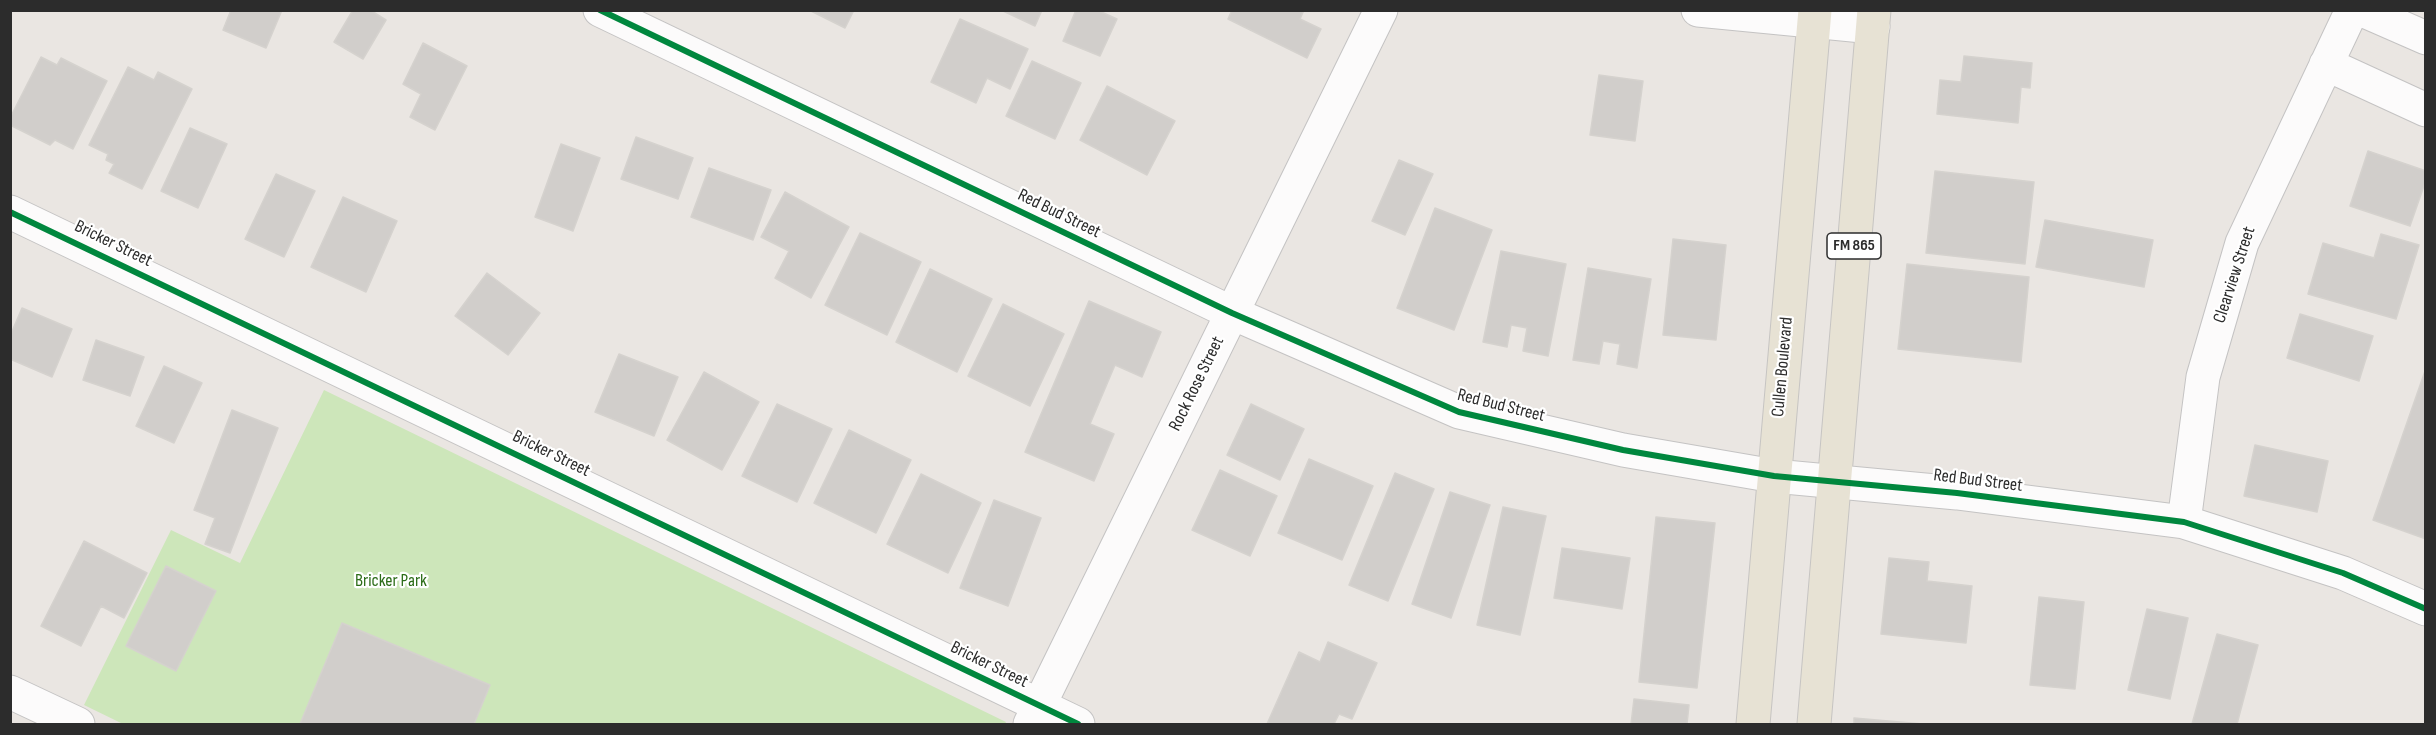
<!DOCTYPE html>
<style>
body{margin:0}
#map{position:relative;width:2436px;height:735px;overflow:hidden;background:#eae6e2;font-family:"Sofia Sans Condensed",sans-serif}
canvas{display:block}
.frame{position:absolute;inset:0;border:12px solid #2c2c2c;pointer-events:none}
</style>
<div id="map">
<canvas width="2436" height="735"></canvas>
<div class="frame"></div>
</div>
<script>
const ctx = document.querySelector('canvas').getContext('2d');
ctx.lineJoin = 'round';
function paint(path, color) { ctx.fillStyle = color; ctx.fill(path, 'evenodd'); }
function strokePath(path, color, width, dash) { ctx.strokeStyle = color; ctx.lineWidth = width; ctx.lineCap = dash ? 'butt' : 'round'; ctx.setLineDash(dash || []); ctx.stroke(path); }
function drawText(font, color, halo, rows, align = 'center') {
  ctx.font = font + ' "Sofia Sans Condensed",sans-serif'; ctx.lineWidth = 4.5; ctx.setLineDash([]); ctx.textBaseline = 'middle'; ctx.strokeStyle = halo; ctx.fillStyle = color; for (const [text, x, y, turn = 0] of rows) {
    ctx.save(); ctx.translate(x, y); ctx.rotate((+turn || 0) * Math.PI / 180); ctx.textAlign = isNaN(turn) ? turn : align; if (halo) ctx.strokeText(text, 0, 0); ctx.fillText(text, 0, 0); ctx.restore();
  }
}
paint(new Path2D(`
 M324,390L1006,722L1005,724H123L84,705L171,530L240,563Z`), '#cde6ba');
const building = new Path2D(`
 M231,10H282L266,48L223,30Z
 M353,10H370L386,20L363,59L334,42Z
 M809,10H854L845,28Z
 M1001,10H1042L1035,26Z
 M1076,10H1097L1117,19L1100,56L1063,41Z
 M1232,10H1304L1300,19L1321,29L1307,58L1228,19Z
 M960,19L1028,49L1010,89L987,78L976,103L931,82Z
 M423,43L467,66L435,130L410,117L421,94L403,84Z
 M1964,56L2032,63L2030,88L2021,87L2018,123L1937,114L1940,80L1961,82Z
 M41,57L57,65L61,58L107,81L73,149L55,140L50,145L10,125V118Z
 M1032,61L1081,83L1055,139L1006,116Z
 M128,67L154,80L158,72L192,89L142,189L109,173L114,164L106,160L108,154L89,145Z
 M1599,75L1643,81L1635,141L1590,135Z
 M1107,86L1175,121L1147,175L1080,140Z
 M190,128L227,144L198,208L161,191Z
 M636,137L693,158L678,199L621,179Z
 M561,144L600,158L573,231L535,217Z
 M2368,151L2426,171V180L2410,226L2350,206Z
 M1399,160L1433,174L1405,235L1372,221Z
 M709,168L771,190L753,240L691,217Z
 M1935,171L2034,182L2025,264L1926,253Z
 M276,174L315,191L284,257L245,239Z
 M785,192L849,227L811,298L775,278L789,251L761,237Z
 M343,197L397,221L366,292L311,267Z
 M1435,208L1492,230L1454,330L1397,308Z
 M2045,220L2153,240L2144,287L2036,267Z
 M860,233L921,262L887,335L825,305Z
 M2381,234L2419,245L2396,319L2308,294L2323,243L2374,258Z
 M1673,239L1726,245L1716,340L1663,335Z
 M1501,251L1566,264L1548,356L1523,351L1527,328L1511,325L1507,347L1483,342Z
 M1907,264L2029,277L2021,362L1898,349Z
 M1588,268L1651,279L1637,368L1617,364L1620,344L1603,341L1599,364L1573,360Z
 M930,269L992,299L957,372L896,342Z
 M487,273L540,313L508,355L455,316Z
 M1089,301L1161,332L1142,377L1115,365L1090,424L1114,434L1094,481L1025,452Z
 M1003,304L1064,334L1030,406L968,376Z
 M22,308L72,329L52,377L10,359V336Z
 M2300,314L2373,336L2359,381L2287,358Z
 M96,340L144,357L130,396L83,380Z
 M619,354L678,377L654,436L595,412Z
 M164,366L202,383L174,443L136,426Z
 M2425,371H2426V539L2373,520Z
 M704,372L759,402L722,470L667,440Z
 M777,404L832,429L797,502L742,476Z
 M1251,404L1304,429L1280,480L1227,455Z
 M232,410L278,428L230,553L205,544L215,518L194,510Z
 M849,430L911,460L876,533L814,503Z
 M2255,445L2328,461L2317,512L2244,496Z
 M1309,459L1373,486L1342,560L1278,533Z
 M1220,470L1277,496L1250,556L1192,530Z
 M1395,473L1434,489L1388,601L1349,585Z
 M921,474L981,503L948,573L887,544Z
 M1450,492L1490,505L1451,618L1412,604Z
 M994,500L1041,518L1008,606L960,588Z
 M1503,507L1546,516L1520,635L1477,625Z
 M1656,517L1715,523L1697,688L1639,682Z
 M84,541L147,573L124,618L101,606L81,646L41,626Z
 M1562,548L1630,558L1622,609L1554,598Z
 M1889,558L1929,562L1927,581L1972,586L1966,643L1881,634Z
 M166,566L216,591L176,671L126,646Z
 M2039,597L2084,602L2075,689L2030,685Z
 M2147,609L2188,618L2170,699L2128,690Z
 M342,623L490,685L474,724H300Z
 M2217,634L2258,645L2237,724H2192Z
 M1328,642L1377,663L1352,719L1339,714L1334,724H1267L1299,652L1320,662Z
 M1634,699L1689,705L1687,724H1631Z
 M1854,718L1923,724H1854Z`);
paint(building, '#d1cecb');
strokePath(building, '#d5d2ce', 1.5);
const minor = new Path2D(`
 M600,10L1232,313L1459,412L1623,450L1774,476L1957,493L2184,522L2343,573L2426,609
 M1698,10L1873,27
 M2362,10L2426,38
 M2326,64L2426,110
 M10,212L1078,724
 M2184,522L2203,377L2242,243L2352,10
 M10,692L78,724
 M1030,724L1381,10`);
const major = new Path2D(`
 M1753,724L1815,10
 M1814,724L1874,10`);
strokePath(minor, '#c4c3c3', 35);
strokePath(major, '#c6c4c2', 35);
strokePath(minor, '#fcfbfb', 33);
strokePath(major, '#e7e2d4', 33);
strokePath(new Path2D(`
 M600,10L1232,313L1459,412L1623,450L1774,476L1957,493L2184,522L2343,573L2426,609
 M10,212L1078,724`), '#00873e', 6);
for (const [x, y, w] of [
 [1854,246,54]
]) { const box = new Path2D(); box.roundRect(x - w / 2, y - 13, w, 26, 4.5); ctx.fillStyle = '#fff'; ctx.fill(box); strokePath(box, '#2c2c2c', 1.5); }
drawText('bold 16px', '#2c2c2c', null, [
 ["FM 865",1854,246]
]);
drawText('18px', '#2c2c2c', '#fff', [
 ["Red Bud Street",1059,214,26],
 ["Bricker Street",113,244,26],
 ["Clearview Street",2235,275,-72],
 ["Cullen Boulevard",1783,367,-85],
 ["Rock Rose Street",1197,384,-64],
 ["Red Bud Street",1501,406,14],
 ["Bricker Street",551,454,26],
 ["Red Bud Street",1978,481,7],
 ["Bricker Street",989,665,26]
]);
drawText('18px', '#2c6c18', '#fff', [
 ["Bricker Park",391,581]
]);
</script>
